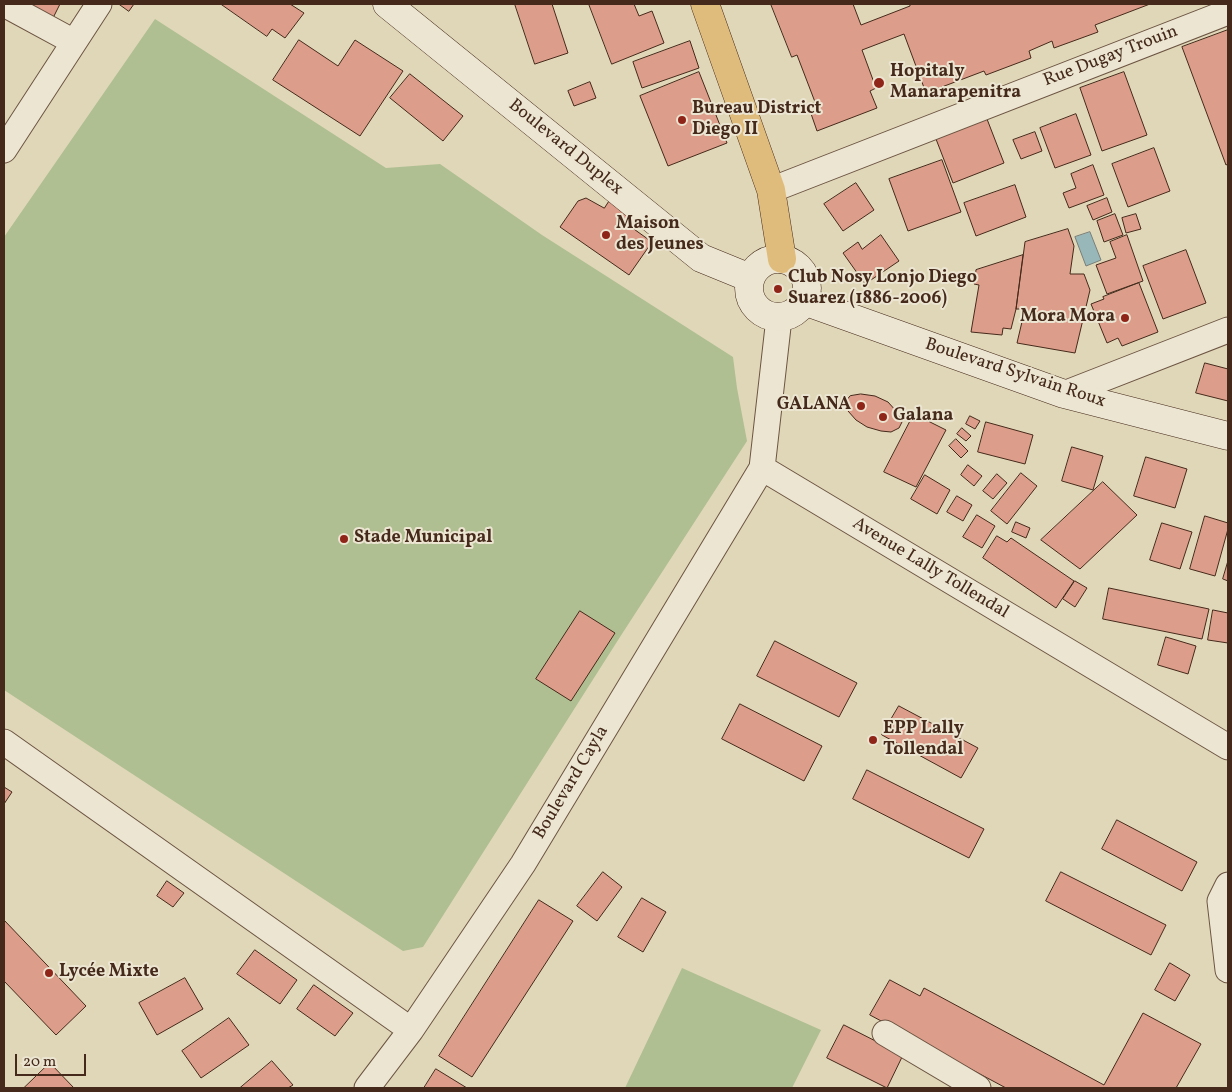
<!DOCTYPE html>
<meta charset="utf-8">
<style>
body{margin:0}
#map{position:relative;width:1232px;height:1092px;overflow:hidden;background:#e0d7b8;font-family:Vollkorn,serif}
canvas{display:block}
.frame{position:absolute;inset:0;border:5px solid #45291a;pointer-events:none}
.scale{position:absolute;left:15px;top:1054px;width:71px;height:22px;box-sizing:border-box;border:2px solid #45291a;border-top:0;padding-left:6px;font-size:15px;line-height:18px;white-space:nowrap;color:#45291a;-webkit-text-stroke:4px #ebe5d1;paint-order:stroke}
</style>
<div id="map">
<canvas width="1232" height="1092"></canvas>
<div class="frame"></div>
<div class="scale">20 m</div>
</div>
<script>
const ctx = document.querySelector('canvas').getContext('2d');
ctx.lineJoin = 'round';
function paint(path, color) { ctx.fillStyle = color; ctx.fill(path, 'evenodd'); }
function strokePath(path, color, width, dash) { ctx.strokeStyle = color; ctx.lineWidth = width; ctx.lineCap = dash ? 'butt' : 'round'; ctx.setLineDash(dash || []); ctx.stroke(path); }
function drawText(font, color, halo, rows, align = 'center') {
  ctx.font = font + ' Vollkorn,serif'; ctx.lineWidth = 4; ctx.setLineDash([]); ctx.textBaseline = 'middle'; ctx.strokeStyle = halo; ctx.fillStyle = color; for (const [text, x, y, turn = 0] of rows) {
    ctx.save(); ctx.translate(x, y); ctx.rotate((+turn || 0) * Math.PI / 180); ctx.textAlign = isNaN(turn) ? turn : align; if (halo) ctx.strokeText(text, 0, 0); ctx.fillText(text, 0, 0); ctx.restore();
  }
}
paint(new Path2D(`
 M155,19L386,168L440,164L542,235L733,357L737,388L747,441L620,637L423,947L403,951L4,690V237Z
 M682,968L821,1030L792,1088H625Z`), '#afbf92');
const water = new Path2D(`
 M1090,232L1101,260L1086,266L1075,237Z`);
paint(water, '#98b7b9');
strokePath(water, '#777e79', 1);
const building = new Path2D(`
 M28,4H60L53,18Z
 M119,4H134L129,11Z
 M221,4H290L304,13L285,38L272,29L267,36Z
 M515,4H552L568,53L535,64Z
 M589,4H634L639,16L652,11L664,43L612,64Z
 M771,4H853L861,25L910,6V4H1150L1095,25L1098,32L1054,48L1052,41L1029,51L1031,58L986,75L984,71L926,93L904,34L862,50L876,88L870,91L877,108L817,131L808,105L815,102L797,55L792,57Z
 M1228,30V164L1226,165L1182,47Z
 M299,40L338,66L355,40L403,71L360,136L273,80Z
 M690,41L699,68L642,88L633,62Z
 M699,72L727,143L668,166L640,96Z
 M1124,72L1147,135L1102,151L1080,88Z
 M410,74L463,116L443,141L390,98Z
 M590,82L596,98L574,106L568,91Z
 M1076,114L1091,155L1055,168L1040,128Z
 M987,119L1004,163L953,183L936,139Z
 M1035,132L1042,151L1021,159L1013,140Z
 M1154,148L1170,191L1128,207L1112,164Z
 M942,160L961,212L908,231L889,179Z
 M1093,165L1104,195L1069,208L1063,193L1076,188L1071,174Z
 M856,183L874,210L843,231L824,204Z
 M1015,185L1026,217L976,236L964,203Z
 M612,197L638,216L631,227L652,242L629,275L560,227L578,201L586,198L604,208Z
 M1107,198L1112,212L1093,220L1087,206Z
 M1115,214L1123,235L1104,242L1097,221Z
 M1136,214L1141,229L1126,233L1122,218Z
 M1068,229L1074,246L1070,274H1084L1090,290L1075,353L1017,343L1025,309H1016L1025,242Z
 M881,235L899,261L865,284L843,253L858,242L862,249Z
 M1127,235L1143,281L1107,294L1096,265L1116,258L1110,242Z
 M1186,250L1206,303L1163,319L1143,266Z
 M1023,255L1016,309L1011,329L1003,328L1002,335L971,332L979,285L974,284L976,270Z
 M1139,283L1158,332L1122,346L1118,338L1107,343L1091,304L1104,299L1103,297Z
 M1205,363L1228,369V401L1196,393Z
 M861,394L875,396L888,402L897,412L902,422L899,428L891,432L881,431L867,427L856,420L848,411L845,402L850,396Z
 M914,414L946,430L916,487L884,472Z
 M970,416L980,421L975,429L966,424Z
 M986,422L1033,435L1025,464L978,452Z
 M962,428L971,436L966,441L957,434Z
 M956,439L968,451L961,458L949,446Z
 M1072,447L1103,456L1093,490L1062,481Z
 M1146,457L1187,469L1175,508L1134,496Z
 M968,465L982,476L974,486L961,475Z
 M1021,473L1037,486L1007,524L991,511Z
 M997,474L1007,483L993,499L983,491Z
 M925,475L950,490L937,514L911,499Z
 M1103,482L1137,515L1080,569L1041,540Z
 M957,496L972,505L963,521L947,512Z
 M977,515L995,526L982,548L963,537Z
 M1205,516L1228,523V529L1215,576L1190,569Z
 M1016,522L1030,528L1026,538L1012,532Z
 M1162,523L1192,532L1180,569L1150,560Z
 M997,536L1007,542L1011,538L1074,581L1056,608L983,558Z
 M1228,561V581L1223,579Z
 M1075,581L1087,588L1075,607L1063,599Z
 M1109,588L1209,609L1202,639L1103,619Z
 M1213,610L1228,613V643L1208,640Z
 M580,611L615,633L571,701L536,679Z
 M1166,637L1196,646L1188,674L1158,665Z
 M775,641L857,683L839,717L757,676Z
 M740,704L822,746L804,781L722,739Z
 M899,706L978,748L961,778L882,735Z
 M867,770L984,829L969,858L853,799Z
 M4,787L12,792L4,804Z
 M1117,820L1197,862L1182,891L1102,849Z
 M603,872L622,887L597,921L577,906Z
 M1061,872L1166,925L1151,955L1046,901Z
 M167,881L184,893L173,907L157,896Z
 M642,898L666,912L643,952L618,937Z
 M539,900L573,921L472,1077L439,1056Z
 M4,920L86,1006L56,1035L4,981Z
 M255,950L297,980L280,1004L237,974Z
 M1170,963L1190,975L1175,1001L1155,990Z
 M185,978L203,1009L157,1035L139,1003Z
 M890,980L920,996L924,988L1104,1085L1143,1013L1201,1044L1176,1088H1006L870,1015Z
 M314,985L353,1013L335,1036L297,1009Z
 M229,1018L249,1045L201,1078L182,1051Z
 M844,1025L903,1055L887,1088L827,1058Z
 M272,1061L293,1085L288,1088H240Z
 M50,1063L74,1088H24Z
 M436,1069L467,1088H424Z`);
paint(building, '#dd9d8b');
strokePath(building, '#45291a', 1);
const street = new Path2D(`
 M4,4L74,42
 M4,150L99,4
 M771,190L1228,12
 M1064,394L1228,330
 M762,468L1228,747
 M4,742L411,1030
 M1228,885L1220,901L1228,970
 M885,1033L978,1088
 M367,1088L411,1030L523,864L762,468L779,318`);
const secondary = new Path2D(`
 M387,4L701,258L750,278
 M749 288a29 29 0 1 1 58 0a29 29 0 1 1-58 0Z
 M804,301L1064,394L1228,436`);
const primary = new Path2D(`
 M705,4L771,190L782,259`);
strokePath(street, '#6c5442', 27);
strokePath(secondary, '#45291a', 29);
strokePath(primary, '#45291a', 29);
strokePath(street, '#ebe5d1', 25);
strokePath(secondary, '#ebe5d1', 28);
strokePath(primary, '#e0bc7c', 28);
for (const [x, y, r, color] of [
 [879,83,6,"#8f2418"],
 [682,120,5,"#8f2418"],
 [606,235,5,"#8f2418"],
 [778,289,5,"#8f2418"],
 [1125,318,5,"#8f2418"],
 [861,406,5,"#8f2418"],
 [883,417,5,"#8f2418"],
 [344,539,5,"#8f2418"],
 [873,740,5,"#8f2418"],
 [49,973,5,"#8f2418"]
]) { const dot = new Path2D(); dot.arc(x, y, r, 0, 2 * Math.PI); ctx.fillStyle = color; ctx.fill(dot); strokePath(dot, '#ebe5d1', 2); }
drawText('18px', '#45291a', '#ebe5d1', [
 ["Rue Dugay Trouin",1111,57,-21],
 ["Boulevard Duplex",565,148,39],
 ["Boulevard Sylvain Roux",1015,374,18],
 ["Avenue Lally Tollendal",930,569,31],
 ["Boulevard Cayla",572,783,-59]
]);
drawText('bold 18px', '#45291a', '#ebe5d1', [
 ["Hopitaly",890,73],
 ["Manarapenitra",890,94],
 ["Bureau District",692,110],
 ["Diego II",692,131],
 ["Maison",616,225],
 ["des Jeunes",616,246],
 ["Club Nosy Lonjo Diego",788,279],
 ["Suarez (1886-2006)",788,300],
 ["Mora Mora",1115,318,"right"],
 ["GALANA",851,406,"right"],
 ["Galana",893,417],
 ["Stade Municipal",354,539],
 ["EPP Lally",883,730],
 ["Tollendal",883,751],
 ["Lycée Mixte",59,973]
], 'left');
</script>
